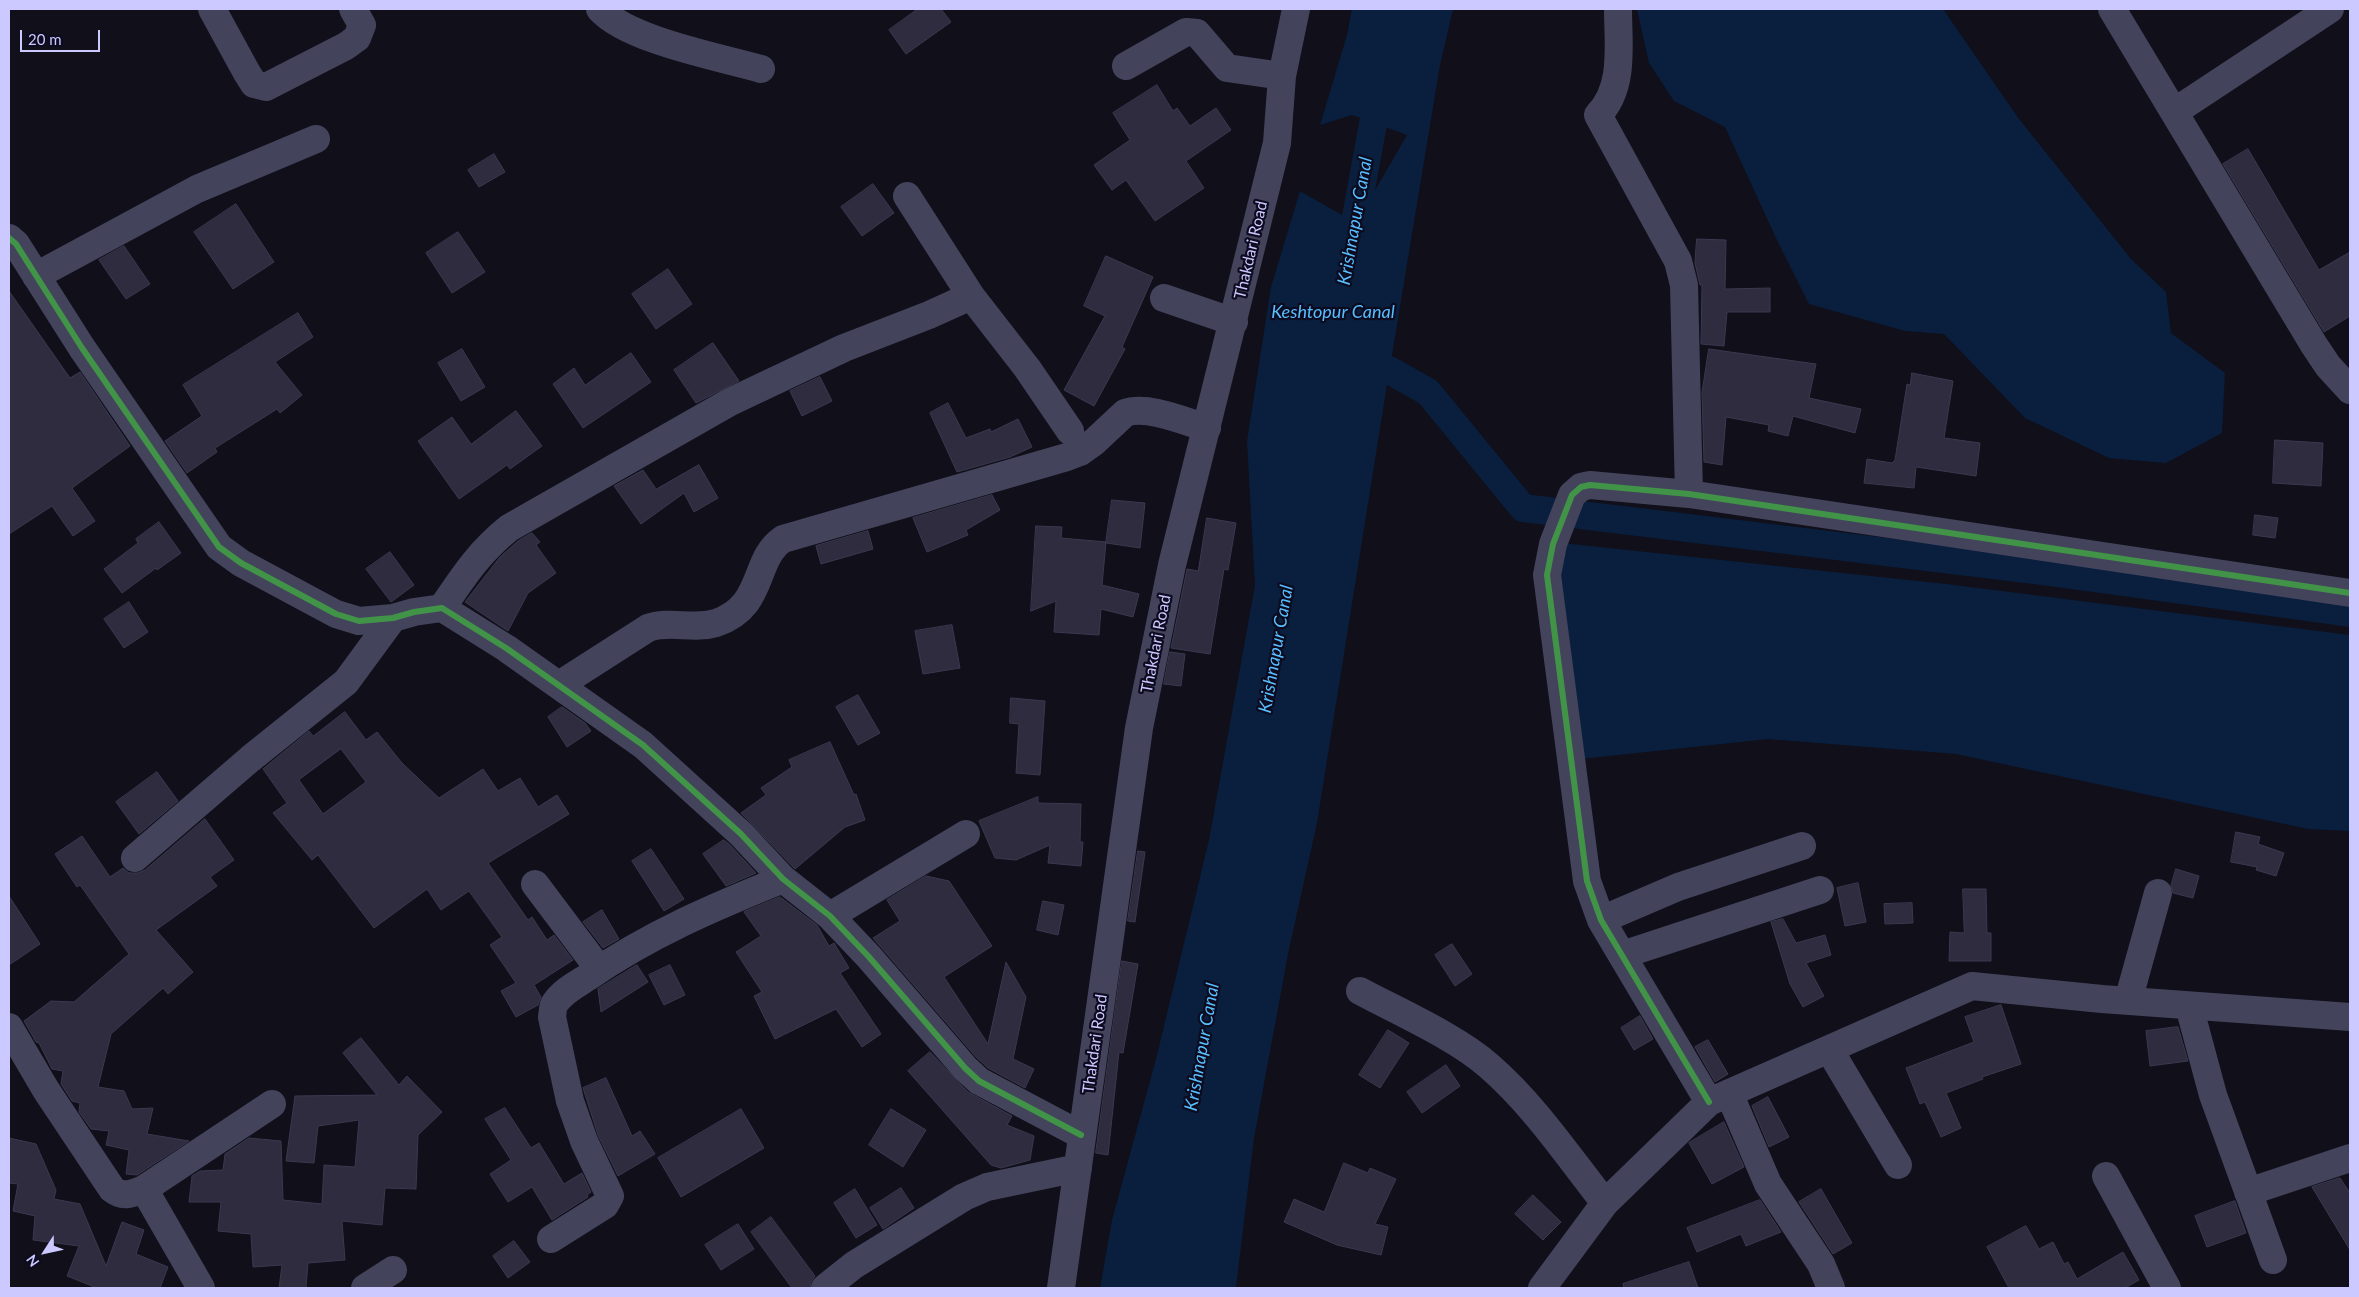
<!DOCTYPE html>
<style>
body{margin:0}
#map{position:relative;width:2359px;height:1297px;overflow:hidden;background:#100f1a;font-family:Lato,sans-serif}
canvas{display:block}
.frame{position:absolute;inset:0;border:10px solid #cbc9ff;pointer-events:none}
.north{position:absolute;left:20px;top:1227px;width:50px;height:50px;-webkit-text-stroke:4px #0d0b1f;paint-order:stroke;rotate:235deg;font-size:14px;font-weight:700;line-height:20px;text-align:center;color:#cbc9ff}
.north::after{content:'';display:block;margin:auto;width:18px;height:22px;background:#cbc9ff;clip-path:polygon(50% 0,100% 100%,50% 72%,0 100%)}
.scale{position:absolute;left:20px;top:30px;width:80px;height:22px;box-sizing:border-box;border:2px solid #cbc9ff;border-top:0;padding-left:6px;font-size:15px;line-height:18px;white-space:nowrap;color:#cbc9ff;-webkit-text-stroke:4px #0d0b1f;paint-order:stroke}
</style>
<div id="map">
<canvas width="2359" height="1297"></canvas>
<div class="frame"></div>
<div class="north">N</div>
<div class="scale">20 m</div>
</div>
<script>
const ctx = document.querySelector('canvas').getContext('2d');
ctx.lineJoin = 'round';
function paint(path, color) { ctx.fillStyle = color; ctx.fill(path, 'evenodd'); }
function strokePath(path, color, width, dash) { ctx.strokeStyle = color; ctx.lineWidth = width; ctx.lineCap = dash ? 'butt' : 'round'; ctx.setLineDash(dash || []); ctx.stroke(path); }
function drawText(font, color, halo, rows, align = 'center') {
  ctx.font = font + ' Lato,sans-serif'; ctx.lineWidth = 4.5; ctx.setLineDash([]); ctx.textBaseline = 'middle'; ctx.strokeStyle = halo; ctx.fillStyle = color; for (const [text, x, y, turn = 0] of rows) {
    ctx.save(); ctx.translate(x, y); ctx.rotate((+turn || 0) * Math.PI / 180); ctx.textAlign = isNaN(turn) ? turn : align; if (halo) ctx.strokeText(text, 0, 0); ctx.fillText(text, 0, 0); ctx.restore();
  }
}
paint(new Path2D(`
 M1352,9H1453L1440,65L1385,397L1317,823L1289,949L1254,1138L1236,1288H1100L1112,1220L1156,1059L1209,840L1255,585L1247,441L1271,287L1300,191L1356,223L1407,135L1352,115L1320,125L1347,35Z
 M1637,9H1943L2019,119L2131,259L2166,292L2171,333L2225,373L2222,433L2166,463L2109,458L2025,418L1944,334L1905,331L1809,304L1776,238L1725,127L1674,101L1649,63Z
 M1562,543L1946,584L2350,635V831L2308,829L1956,754L1768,739L1581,759L1553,575Z`), '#091f3d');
strokePath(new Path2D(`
 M1348,260L1380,86
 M1389,370L1428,392L1523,508L2043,571L2350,613`), '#091f3d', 28);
const building = new Path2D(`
 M918,9H941L951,22L906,54L889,30Z
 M1157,85L1173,111L1177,108L1190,126L1216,108L1231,130L1186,161L1204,188L1155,221L1126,180L1112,190L1094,165L1130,140L1113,113Z
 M2248,149L2319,270L2350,252V316L2324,332L2223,164Z
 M494,154L505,172L479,187L468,170Z
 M873,184L894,213L862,236L841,207Z
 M236,204L274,262L233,289L194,232Z
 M458,232L485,272L452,293L426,253Z
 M1697,239L1726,240L1725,289L1770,288V312H1727L1724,346L1701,344L1702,285H1700L1695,263Z
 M124,246L150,284L126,299L99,260Z
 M1106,256L1153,277L1122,347L1125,349L1094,406L1064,390L1105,316L1084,306Z
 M668,269L692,304L656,329L632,294Z
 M9,291L70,378L80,372L130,446L72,488L95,521L73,536L52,506L9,534Z
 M298,313L313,337L275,362L302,395L280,413L277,409L215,448L217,452L187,473L165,441L202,416L183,385Z
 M713,343L739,381L696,403L674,370Z
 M462,349L485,387L461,401L438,363Z
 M1709,349L1816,364L1809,398L1861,409L1855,433L1793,416L1788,436L1768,431L1769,425L1726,417L1722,465L1704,462L1702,393Z
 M631,353L651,382L583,428L553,384L574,368L585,385Z
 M1912,373L1953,381L1944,438L1980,443L1976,476L1916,467L1914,488L1864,483L1867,459L1892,463L1895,460L1907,384L1910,385Z
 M820,377L832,401L802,416L790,391Z
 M948,403L966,438L990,429L991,432L1018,419L1032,447L1010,457L957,472L930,413Z
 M516,411L542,446L510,469L507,465L459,499L418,441L452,417L471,444Z
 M2275,440L2323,443L2321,486L2273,483Z
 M699,465L718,498L694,512L684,493L641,524L614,486L643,470L656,489Z
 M992,495L1000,510L966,530L968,535L927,552L913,518Z
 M1112,500L1145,503L1140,548L1106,543Z
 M2255,515L2278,518L2275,538L2253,535Z
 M1207,518L1236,523L1228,570L1224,569L1210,654L1171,648L1187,569L1198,571Z
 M159,522L181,553L157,570L156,568L122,593L104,569L138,543L136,539Z
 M1036,526L1062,527L1061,538L1106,542L1102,585L1139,594L1133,617L1101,609L1099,635L1054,632L1056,601L1031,611Z
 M868,531L873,549L821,564L816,546Z
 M532,533L540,542L536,545L556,573L528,593L508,631L465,602L500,557L518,541Z
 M390,552L414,585L391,602L366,569Z
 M129,602L148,632L124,648L104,619Z
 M952,625L960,668L923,674L915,631Z
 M1170,652L1185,654L1181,686L1164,684Z
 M858,695L880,733L858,745L836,707Z
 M1011,698L1045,701L1040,775L1016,773L1019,724L1010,723Z
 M562,707L585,723L591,731L567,747L548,717Z
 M345,712L366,740L377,732L402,763L439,798L483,769L498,791L520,778L538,807L557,795L569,814L488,863L528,920L532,917L547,940L554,935L573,960L534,985L541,997L538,1005L516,1017L501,991L516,983L490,945L502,937L469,891L441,910L427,889L374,928L318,855L312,860L273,813L287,803L263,769L309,731L313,736ZM341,749L366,782L323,814L299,780Z
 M830,742L854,795L856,794L865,820L845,827L795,869L741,813L766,795L761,788L792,767L789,760Z
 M157,772L178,801L139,834L116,802Z
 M1038,797V803L1081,804L1080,842H1083L1081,866L1048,863L1050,845L1016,860L995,858L979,821Z
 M205,819L234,860L210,877L217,886L156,930L193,972L168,994L163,988L111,1034L98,1087L124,1091L132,1109L153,1108L147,1134L189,1141L137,1175L126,1174L129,1150L106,1145L109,1131L91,1129L79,1112L80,1103L72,1101L61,1084L63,1071L52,1069L39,1043L36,1042L24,1021L51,1001L74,1002L129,954L80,885L77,887L55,854L82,836L110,877L123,868L129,873H138L145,870Z
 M2236,832L2260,837L2258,844L2284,853L2276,876L2256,870L2257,867L2231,862Z
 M724,840L730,845L756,873L726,886L703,854Z
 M651,849L684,899L664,911L632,861Z
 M1138,851L1145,852L1135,922L1128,921Z
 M2176,869L2199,876L2193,898L2173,893L2171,886Z
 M926,876L949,881L992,946L944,977L988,1044L1006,962L1026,997L1013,1059L1034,1069L1025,1088L988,1068L976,1057L873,938L900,921L887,900Z
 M1858,883L1866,922L1845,926L1837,888Z
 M1963,889H1986L1987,933H1991V961H1949L1950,932L1964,933Z
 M9,896L40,944L9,965Z
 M780,897L817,925L829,946L834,943L849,968L840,973L881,1034L862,1047L836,1009L775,1039L754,996L762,992L736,952L761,936L744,912Z
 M1043,901L1064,905L1058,935L1037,930Z
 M1912,903L1913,923L1885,924L1884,904Z
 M602,910L619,939L603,948L583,922Z
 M1783,919L1796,943L1825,935L1831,955L1806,963L1824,996L1803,1007L1790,984L1771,922Z
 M1452,944L1472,974L1455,986L1435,955Z
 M1122,961L1138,964L1123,1053L1119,1052L1108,1155L1096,1153Z
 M637,965L648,982L601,1012L598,989Z
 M670,965L685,995L664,1005L649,975Z
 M2001,1005L2021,1064L1982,1077L1983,1079L1946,1093L1961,1128L1941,1137L1925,1102L1920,1104L1906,1068L1974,1042L1965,1017Z
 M1640,1016L1653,1039L1634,1050L1621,1028Z
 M2178,1027L2188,1061L2150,1066L2146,1031Z
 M1388,1030L1409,1043L1380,1088L1359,1075Z
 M361,1038L399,1085L407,1076L442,1112L418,1135L416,1189L385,1188L382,1225L342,1221L345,1260L308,1263L306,1288H279L282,1265L253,1267L251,1234L218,1231L221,1202H189L192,1176L200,1171L223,1170L225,1154L249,1138L281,1141L283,1200L322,1204L324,1165L355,1167L359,1120L318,1126L314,1163L286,1161L295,1096L377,1095L343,1053Z
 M1708,1040L1728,1074L1715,1082L1695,1047Z
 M930,1052L968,1092L1012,1116L1007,1125L1034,1136L1030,1160L1001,1168L991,1165L908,1071Z
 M1446,1065L1460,1086L1422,1113L1407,1092Z
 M606,1078L632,1136L640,1131L655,1154L618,1176L598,1135L583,1088Z
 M1768,1097L1789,1137L1769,1147L1752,1106Z
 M505,1108L531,1148L539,1143L564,1184L582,1173L591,1192L587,1195L588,1197L552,1220L532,1187L508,1202L490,1174L511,1160L485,1119Z
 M741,1109L764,1148L681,1197L658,1158Z
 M891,1109L926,1130L903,1167L869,1145Z
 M1724,1122L1744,1167L1712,1184L1689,1143Z
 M9,1138L36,1144L56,1190L54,1199L80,1204L106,1266L122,1222L144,1230L136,1254L168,1267L160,1288H97L67,1276L79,1246L33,1240L35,1216L13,1211L18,1184L9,1183Z
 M1344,1163L1368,1173L1370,1168L1396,1179L1375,1224L1388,1227L1381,1255L1337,1245L1284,1222L1294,1199L1324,1212Z
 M2340,1178L2350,1193V1250L2312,1187Z
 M901,1188L914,1208L883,1229L870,1208Z
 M855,1189L877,1225L856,1238L834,1203Z
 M1821,1189L1852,1243L1833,1254L1799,1202Z
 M1533,1195L1561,1222L1543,1240L1515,1214Z
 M1760,1200L1781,1232L1746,1246L1741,1234L1697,1252L1687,1228Z
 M2235,1201L2246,1233L2207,1247L2195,1216Z
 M771,1217L815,1276L811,1282L810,1288H792L751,1232Z
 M738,1224L754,1249L721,1270L705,1245Z
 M2026,1226L2039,1249L2053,1242L2064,1264L2068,1262L2077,1279L2123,1252L2139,1280L2125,1288H2009L1987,1247Z
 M514,1241L530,1262L508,1278L493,1256Z
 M1689,1262L1698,1288H1624L1623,1284Z`);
paint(building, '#2e2c3e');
strokePath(building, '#3b3950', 1);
strokePath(new Path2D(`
 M212,9L247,73L254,84L266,87L346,46L357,38L362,25L353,9
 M600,9C628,40 719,57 761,69
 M1618,9C1618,44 1625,88 1598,115L1678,261L1684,285L1689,494
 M2112,9L2314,345L2328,366L2350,390
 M1126,66L1186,32L1197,33L1227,68L1282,76
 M2174,112L2330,9
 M907,196L971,296L1027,368L1070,431
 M9,238L16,244L82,348L219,547L241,563L336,614L359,621L393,618L414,612L442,608L506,648L643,745L741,834L783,879L830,916L869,957L965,1068L979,1081L1081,1135
 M36,276L197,189L316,139
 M1164,298L1234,322
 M442,608C463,577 479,552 509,528L730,402L844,348L929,315L971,296
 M559,685L648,628C670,620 693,630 716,623C766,606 752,560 783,539L1067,457L1080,452L1094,442L1125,413C1147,405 1184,421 1207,428
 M135,858L250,759L346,682L393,618
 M535,884L599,969
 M830,916L966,834
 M1601,920L1678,887L1802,846
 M1622,955L1820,890
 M1360,991C1399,1012 1456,1037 1489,1066C1534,1105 1568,1156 1605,1203
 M2128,1001L2158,893
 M2189,1006L2213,1095L2273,1260
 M9,1027L46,1090L112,1189C123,1198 131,1194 144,1189L272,1104
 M1829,1049L1898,1165
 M1729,1093L1768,1184L1821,1264L1831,1288
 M1709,1102L1601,920L1587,881L1547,575L1553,544L1572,495L1581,487L1590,485L1689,494L2350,593
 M2106,1176L2167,1288
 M144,1189L201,1288
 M2248,1192L2350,1158
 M551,1239L605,1205L610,1196L584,1141L570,1101L552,1017C553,1013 552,1007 555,1003C563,991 577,984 588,977C650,934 714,907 783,879
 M365,1288L393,1270
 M825,1288L854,1265L964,1197L987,1187L1078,1168
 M1061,1288L1139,728L1172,565L1277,143L1282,76L1296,9
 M1542,1288L1605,1203L1709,1102L1972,986L2102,999L2350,1017`), '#43445c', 28);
strokePath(new Path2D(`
 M9,238L16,244L82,348L219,547L241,563L336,614L359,621L393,618L414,612L442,608L506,648L643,745L741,834L783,879L830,916L869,957L965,1068L979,1081L1081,1135
 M1709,1102L1601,920L1587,881L1547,575L1553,544L1572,495L1581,487L1590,485L1689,494L2350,593`), '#419447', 6);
drawText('16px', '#cbc9ff', '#0d0b1f', [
 ["Thakdari Road",1251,250,-77],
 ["Thakdari Road",1156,644,-79],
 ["Thakdari Road",1095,1044,-82]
]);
drawText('italic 18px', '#57beff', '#0d0b1f', [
 ["Krishnapur Canal",1355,221,-80],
 ["Keshtopur Canal",1333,312],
 ["Krishnapur Canal",1276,649,-80],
 ["Krishnapur Canal",1202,1047,-80]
]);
</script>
